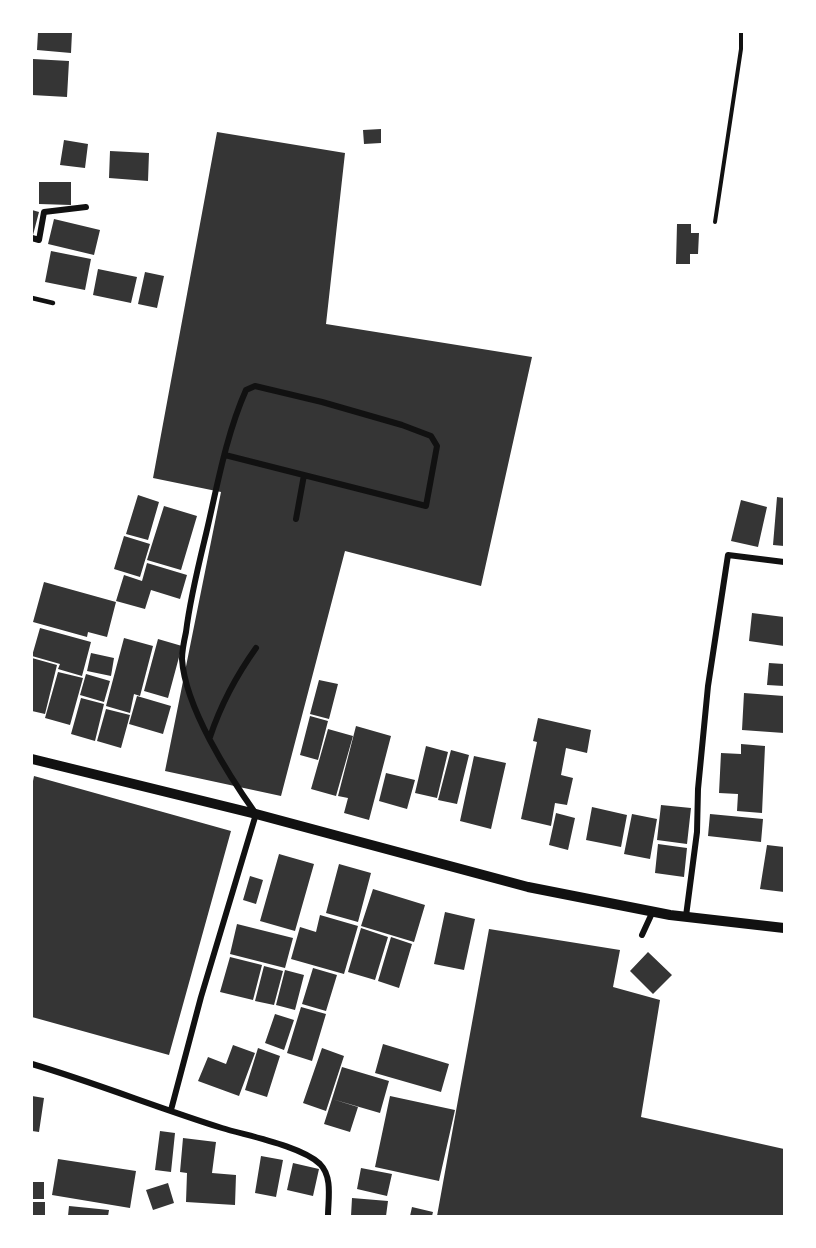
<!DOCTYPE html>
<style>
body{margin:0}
#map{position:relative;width:816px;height:1248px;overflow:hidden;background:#fff;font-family:"Source Serif 4",serif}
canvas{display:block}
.frame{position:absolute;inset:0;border:33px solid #fff;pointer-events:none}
</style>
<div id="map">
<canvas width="816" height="1248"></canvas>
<div class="frame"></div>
</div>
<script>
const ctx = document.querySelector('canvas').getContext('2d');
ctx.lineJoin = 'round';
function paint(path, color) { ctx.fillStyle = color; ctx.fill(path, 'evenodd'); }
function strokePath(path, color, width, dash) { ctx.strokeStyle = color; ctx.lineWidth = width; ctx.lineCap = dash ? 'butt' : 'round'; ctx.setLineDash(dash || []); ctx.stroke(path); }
paint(new Path2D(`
 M38,32H72L71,53L37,50Z
 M33,59L69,61L67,97L32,95Z
 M381,129V143L364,144L363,130Z
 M217,132L345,153L326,324L532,357L481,586L345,551L281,796L165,771L221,492L153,478Z
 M64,140L88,144L85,168L60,165Z
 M110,151L149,153L148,181L109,178Z
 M39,182H71V205L39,204Z
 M32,210L39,212L33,235H32Z
 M54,219L100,230L94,255L48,244Z
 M677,224H691V233H699L698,254H690V264H676Z
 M51,251L91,259L85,290L45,282Z
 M98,269L137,277L131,303L93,295Z
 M145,272L164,276L157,308L138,304Z
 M138,495L159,502L148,540L126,534Z
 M777,497L784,498V546L773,545Z
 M741,500L767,507L758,547L731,541Z
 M164,506L197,516L181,570L147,560Z
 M124,536L150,544L140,577L114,569Z
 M147,563L187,575L180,599L151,590L145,609L116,601L124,575L142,581Z
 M44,582L116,602L107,637L88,632L87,637L33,622Z
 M752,613L784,617V646L749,641Z
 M40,628L91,642L82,676L58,669L60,664L32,656Z
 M124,638L153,646L140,696L134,694L130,713L106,706Z
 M158,639L182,646L168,698L144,691Z
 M91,653L114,658L111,676L87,671Z
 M32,658L57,665L45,714L32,711Z
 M769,663L784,664V686L767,685Z
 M58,672L83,678L70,725L45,718Z
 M86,674L110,681L104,702L80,695Z
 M319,680L338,684L329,719L310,714Z
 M744,693L784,696V733L742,730Z
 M137,696L171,706L163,734L129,724Z
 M81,698L104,704L95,741L71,734Z
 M106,709L130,715L121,748L97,741Z
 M310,716L328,721L318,760L300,755Z
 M538,718L591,730L587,753L566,748L561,775L573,778L567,805L555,803L551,826L521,819L537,742L533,741Z
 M356,726L391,736L369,820L344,813L348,798L338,796Z
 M328,729L353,736L336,796L311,789Z
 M741,744L765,746L762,813L737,811L738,794L719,793L721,753L741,754Z
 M426,746L448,752L437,798L415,793Z
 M451,750L469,755L457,804L438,800Z
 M474,756L506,763L491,829L460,821Z
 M386,773L415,780L407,809L379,801Z
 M34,776L231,831L169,1055L32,1017V786Z
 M661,805L691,808L687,844L657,840Z
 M592,807L627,815L621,847L586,840Z
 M556,813L575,818L568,850L549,845Z
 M632,814L657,819L650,859L624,854Z
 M710,814L763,819L761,842L708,836Z
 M658,844L687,848L684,877L655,873Z
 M767,845L784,847V892L760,889Z
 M279,854L314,864L295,931L260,921Z
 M339,864L371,873L358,922L326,913Z
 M250,876L263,880L256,904L243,900Z
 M373,889L425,905L414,942L361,926Z
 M445,912L475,919L464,970L434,964Z
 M320,915L358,926L344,974L291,959L300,927L316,932Z
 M237,924L293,938L285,968L230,954Z
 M361,928L388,937L375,980L348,972Z
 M489,929L620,950L613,987L660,1000L641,1117L784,1149V1216H437Z
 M391,937L412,944L399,988L378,981Z
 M648,952L672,975L653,994L630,971Z
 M230,957L262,965L253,1000L220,992Z
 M264,966L283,971L274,1005L255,1001Z
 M313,968L337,975L326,1011L302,1004Z
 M285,970L304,975L295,1010L276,1005Z
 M301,1007L326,1014L312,1061L287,1053Z
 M275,1014L294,1020L284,1050L265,1043Z
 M383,1044L449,1064L441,1092L375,1073Z
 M233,1045L255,1053L239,1096L198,1081L208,1057L226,1064Z
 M258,1048L280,1056L267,1097L245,1090Z
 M322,1048L344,1056L326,1111L303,1103Z
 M342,1067L389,1081L380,1113L332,1099Z
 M32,1096L44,1098L39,1132L32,1131Z
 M390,1096L455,1110L439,1181L375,1167Z
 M332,1099L358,1107L350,1132L324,1124Z
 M160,1131L175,1133L171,1172L155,1170Z
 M183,1138L216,1142L212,1173L236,1175L235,1205L186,1202L187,1173L180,1172Z
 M261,1156L283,1160L276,1197L255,1193Z
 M58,1159L136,1171L130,1208L52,1195Z
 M293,1163L319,1169L313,1196L287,1190Z
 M361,1168L392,1174L387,1196L357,1189Z
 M32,1182H44V1199H32Z
 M168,1183L174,1203L153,1210L146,1190Z
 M352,1198L388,1201L386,1216H351Z
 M32,1202H45V1216H32Z
 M69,1206L109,1210L108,1216H68Z
 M412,1207L433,1212L432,1216H410Z`), '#353535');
strokePath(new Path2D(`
 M715,222L741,49V32`), '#111', 4);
strokePath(new Path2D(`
 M32,298L53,303`), '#111', 4.5);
strokePath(new Path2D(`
 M32,238L39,240L44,212L86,207
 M296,519L304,475
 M210,737C221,704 236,676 256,648
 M686,916L697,832L698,789L708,686L728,555L784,562
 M642,935L653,911
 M32,1064C96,1083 158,1108 222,1128C248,1136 301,1146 320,1164C333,1177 328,1200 328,1216
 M171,1110L201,997L256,814C229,776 185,707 182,659C182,651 184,641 186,632C190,599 198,567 206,534C217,487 226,435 246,390L255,386L322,402L402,425L431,436L437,446L426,506L225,455`), '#111', 6);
strokePath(new Path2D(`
 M32,759L256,814L528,887L670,915L784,928`), '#111', 10);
</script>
